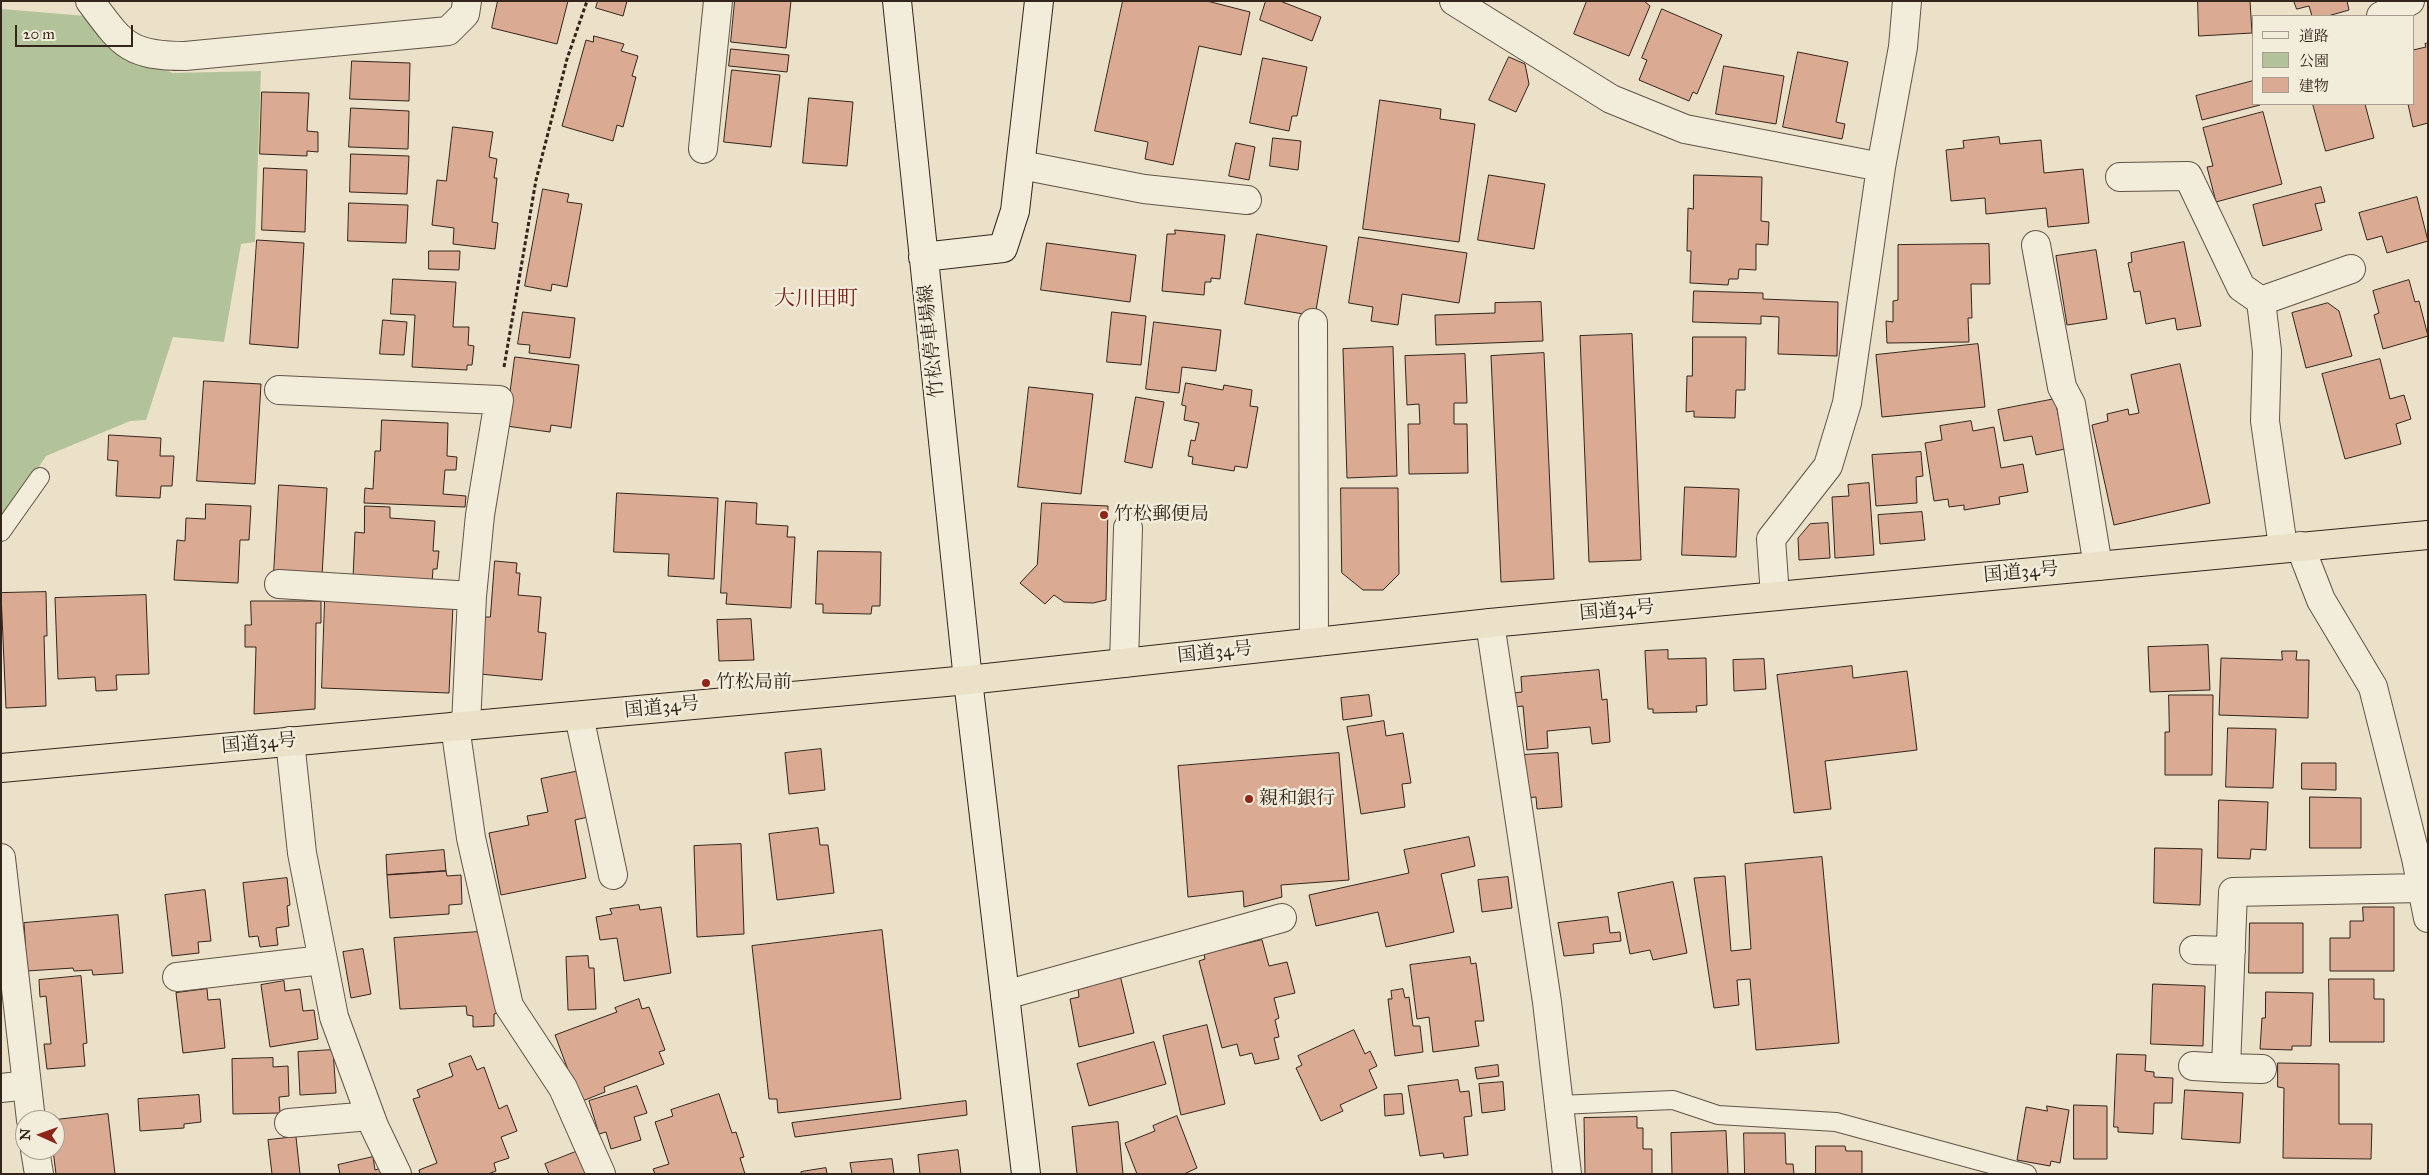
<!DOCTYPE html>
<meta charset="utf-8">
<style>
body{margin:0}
#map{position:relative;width:2429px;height:1175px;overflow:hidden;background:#ebe1c8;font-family:"IM FELL Great Primer","Noto Serif JP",serif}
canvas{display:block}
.frame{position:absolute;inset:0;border:2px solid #33241c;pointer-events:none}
.legend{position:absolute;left:2252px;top:15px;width:162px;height:90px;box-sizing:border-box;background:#f2ecdb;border:1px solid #a69c8f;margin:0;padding:6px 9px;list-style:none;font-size:15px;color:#33241c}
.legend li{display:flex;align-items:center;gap:10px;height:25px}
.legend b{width:25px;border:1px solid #a69c8f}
.north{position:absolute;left:15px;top:1110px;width:50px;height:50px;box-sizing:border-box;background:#f2ecdb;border:1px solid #a69c8f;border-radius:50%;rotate:272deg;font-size:14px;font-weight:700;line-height:20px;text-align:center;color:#33241c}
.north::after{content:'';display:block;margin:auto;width:18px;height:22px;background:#8f2418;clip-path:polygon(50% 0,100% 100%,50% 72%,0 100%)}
.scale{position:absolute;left:15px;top:25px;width:118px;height:22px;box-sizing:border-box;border:2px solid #33241c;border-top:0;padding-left:6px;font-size:15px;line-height:18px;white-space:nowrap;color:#33241c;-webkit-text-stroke:4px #f2ecdb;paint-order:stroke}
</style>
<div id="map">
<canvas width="2429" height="1175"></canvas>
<div class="frame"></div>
<ul class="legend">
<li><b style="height:6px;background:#f2ecdb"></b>道路</li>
<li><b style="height:14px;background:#b3c399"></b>公園</li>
<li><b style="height:14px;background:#dbaa92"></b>建物</li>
</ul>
<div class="north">N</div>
<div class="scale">20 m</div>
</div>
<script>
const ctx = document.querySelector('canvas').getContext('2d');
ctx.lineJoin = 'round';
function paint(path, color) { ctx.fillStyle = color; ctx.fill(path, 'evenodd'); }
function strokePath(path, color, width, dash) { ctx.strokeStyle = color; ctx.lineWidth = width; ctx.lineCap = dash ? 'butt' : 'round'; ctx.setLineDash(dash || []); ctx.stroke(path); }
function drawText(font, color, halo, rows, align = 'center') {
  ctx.font = font + ' "IM FELL Great Primer","Noto Serif JP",serif'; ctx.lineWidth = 5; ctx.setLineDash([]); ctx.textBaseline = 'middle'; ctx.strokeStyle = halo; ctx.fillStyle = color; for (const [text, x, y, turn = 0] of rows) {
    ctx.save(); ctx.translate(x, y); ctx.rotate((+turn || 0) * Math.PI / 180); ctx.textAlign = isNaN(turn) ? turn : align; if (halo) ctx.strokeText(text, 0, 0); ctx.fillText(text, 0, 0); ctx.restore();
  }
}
paint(new Path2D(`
 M1,9L87,16L140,62L173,73L261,71L255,242L241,244L224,342L173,337L146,420L130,421L46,456L1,525Z`), '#b3c399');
const building = new Path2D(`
 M498,1H568L557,44L492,28Z
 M598,1H627L623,16L596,8Z
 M735,1H791L786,48L731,42Z
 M1123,1H1207L1250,12L1241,55L1199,46L1173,165L1145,159L1148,142L1095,131Z
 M1266,1H1280L1321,17L1312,41L1260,20Z
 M1587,1H1644L1650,6L1629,56L1574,34Z
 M2198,1H2250L2252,33L2199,36Z
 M2294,1H2347L2349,10L2328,16H2312L2309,6L2297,9Z
 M1662,9L1722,35L1697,94L1693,92L1689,101L1639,80L1647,60L1642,58Z
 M594,36L624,44L621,51L638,56L632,76L636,77L623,127L617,125L613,141L562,126L586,40L593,42Z
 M2428,43V123L2413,127L2408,104H2413V50L2426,47L2425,44Z
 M731,49L789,55L787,72L729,66Z
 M1798,52L1848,62L1836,122L1845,124L1842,139L1783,127Z
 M1509,57L1525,64L1529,84L1516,112L1489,100Z
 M1263,58L1307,67L1297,116H1292L1289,131L1250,123Z
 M352,61L410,63L409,101L350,99Z
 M1724,66L1784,76L1776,124L1716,114Z
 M732,70L780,75L771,147L724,142Z
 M2253,81V104L2260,105L2202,120L2196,96Z
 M262,92L309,93L307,131L318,132V152L307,151V156L260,154Z
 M809,98L853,102L847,166L803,163Z
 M1380,100L1441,109L1440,119L1475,124L1459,242L1363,229Z
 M2313,104H2365L2374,138L2326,151Z
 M351,108L409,111L408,149L349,147Z
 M2263,112L2282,184L2216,202L2207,167L2213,166L2203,128Z
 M453,127L493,132L489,157L497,159L494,178H497L492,222L498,223L495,249L453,244L454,228L432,225L437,180L446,181Z
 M1999,137L2000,144L2041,140L2044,173L2083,169L2089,223L2048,227L2046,208L1986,214L1985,198L1951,201L1946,150L1964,148L1963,141Z
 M1273,138L1301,141L1298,170L1270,166Z
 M1236,143L1255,147L1249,180L1229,176Z
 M351,154L409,156L407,194L350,192Z
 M264,168L307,170L305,232L262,230Z
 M1489,175L1545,184L1534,249L1478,240Z
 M1694,175L1762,177L1761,221L1769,222L1768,245L1756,244V270L1739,269L1738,279H1729L1728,285L1690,283L1691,251H1687L1688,208L1693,209Z
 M2321,187L2325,202L2315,204L2322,230L2263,246L2253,205Z
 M543,189L569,194L567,202L582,204L567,287L552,284L551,291L525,286Z
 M2417,197L2428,241L2387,253L2382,236L2367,240L2359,213Z
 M349,203L408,205L406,243L348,241Z
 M1175,230L1225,235L1220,279L1211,278V282H1205L1204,295L1162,291L1167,234H1175Z
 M1257,234L1327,246L1315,316L1245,304Z
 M1359,237L1467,253L1459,303L1402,294L1398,325L1371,321L1373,307L1349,303Z
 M257,240L304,243L298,348L250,344Z
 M2184,242L2201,326L2177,330L2175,318L2146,324L2140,291L2134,292L2128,263L2132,262L2131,253Z
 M1047,243L1136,255L1130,302L1041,290Z
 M1989,244L1990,284H1971L1972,318H1968L1969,342L1887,343L1886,321L1893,322V301L1898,300V245Z
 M2096,250L2107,319L2067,325L2056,256Z
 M429,251H460L459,270L429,269Z
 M393,279L456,282L453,327H469L468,345L474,346L472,365H467V370L412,367L415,315L391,314Z
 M2409,280L2415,302L2419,301L2428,336L2383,349L2374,315L2379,313L2373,291Z
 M1694,291L1763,293V299L1838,302L1837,356L1778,354L1779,317L1761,316V324L1693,322Z
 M1541,302L1543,341L1436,345L1435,315L1495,313V303Z
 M2328,303L2339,311L2352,356L2306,368L2292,313Z
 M523,312L575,318L570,358L529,353L530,345L518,344Z
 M1112,312L1146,316L1141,365L1107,362Z
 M383,320L407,322L404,355L380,354Z
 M1154,322L1221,330L1216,371L1182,367L1179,393L1146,389Z
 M1632,334L1641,560L1589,562L1580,336Z
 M1693,337H1746L1745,390H1736L1735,418L1694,417V411L1686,412L1687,376H1692Z
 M1978,344L1985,407L1882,417L1876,355Z
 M1393,347L1397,476L1347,478L1343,349Z
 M1544,353L1554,579L1501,582L1491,356Z
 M1465,354L1467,403H1454V424H1467L1468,473L1409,474L1408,424H1420L1419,404L1407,405L1405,356Z
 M515,357L579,365L571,428L551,425L550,432L506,426Z
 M2380,359L2390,399L2404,395L2411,419L2396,424L2401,444L2345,459L2322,374Z
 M2180,364L2210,503L2114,525L2092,425L2108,421L2107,414L2128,409L2129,415L2139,413L2131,375Z
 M204,381L261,384L255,484L197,481Z
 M1186,383L1223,390L1224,385L1252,390L1250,406L1258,407L1247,468L1235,466L1234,471L1192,464L1193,457L1188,456L1191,440L1195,441L1199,423L1184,420L1186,406L1182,405Z
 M1029,387L1093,394L1081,494L1018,487Z
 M1136,397L1164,402L1152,468L1125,462Z
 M2055,399L2065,449L2036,455L2032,436L2004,441L1998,410Z
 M382,420L448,423L447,456L457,457L456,470H445L443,494L466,496L465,507L364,503L365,488L373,489L375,451H380Z
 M1971,421L1973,431L1994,427L2001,468L2023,464L2028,492L1999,497L2000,504L1964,510V505L1949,507L1948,499L1934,501L1925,443L1942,440L1940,426Z
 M109,435L161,438L160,456H174L172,486H161L160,498L116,496L118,461L108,460Z
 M1921,452L1923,476L1916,477L1917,503L1876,506L1872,455Z
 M1869,483L1874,555L1835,558L1832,497L1849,496L1848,485Z
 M279,485L327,488L322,576L274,573Z
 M1685,487L1739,489L1736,557L1682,555Z
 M1341,488H1398L1399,574L1383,590H1363L1342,573Z
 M617,493L718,498L714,579L668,576L669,554L614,552Z
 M726,501L757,503L756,524L788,526L787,537H795L791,608L726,604L727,593H721Z
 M1042,503L1108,506L1106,600L1093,603L1064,602L1054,595L1045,604L1020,583L1037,565Z
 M206,504L251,506L249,540H240L238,583L174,580L177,540L185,541L186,518L205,519Z
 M365,506L390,507V518L435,521L433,551H439L437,569H433L432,583L353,579L355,532L364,533Z
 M1922,512L1925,540L1880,544L1878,515Z
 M1828,523L1830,558L1799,560L1798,538L1810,524Z
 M818,551L881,552L880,606H872L871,614L823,613V604H816Z
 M495,561L517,563L516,573H520L518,595L541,597L538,632L546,633L542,680L480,674L485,617H490Z
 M46,592L47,636H44L46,706L6,708L1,593Z
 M146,595L149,674L116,675L117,690L96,691L95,677L58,679L55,598Z
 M325,600L453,605L449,693L322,688Z
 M251,601H321V623H316L315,709L254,714L256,647H245V625H251Z
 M751,619L754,660L719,661L717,620Z
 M2208,645L2210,690L2150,692L2148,647Z
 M1668,650V659L1706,658L1707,705L1696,706L1697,712L1653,713V709H1648L1645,651Z
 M2282,651H2297L2296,660H2309L2308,718L2219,715L2221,658L2282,660Z
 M1764,659L1766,689L1734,691L1733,660Z
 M1852,666L1853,678L1907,671L1917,750L1825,761L1831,809L1794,813L1777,675Z
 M1599,670L1602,700L1607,699L1610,742L1592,744L1590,727L1547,731L1548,748L1527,750L1523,706L1514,707L1513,693L1522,692L1521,677Z
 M1369,695L1372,716L1343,720L1341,698Z
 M2169,695H2213L2212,775H2165V732H2169Z
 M1384,721L1386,736L1403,733L1411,783L1402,784L1405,807L1361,814L1347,727Z
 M2228,728L2276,729L2273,788L2226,787Z
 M821,749L825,790L789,794L785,753Z
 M1339,753L1349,880L1281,885L1282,897L1244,907L1243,891L1188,897L1178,766Z
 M1558,753L1562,807L1537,809L1536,797L1525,798L1522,755Z
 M2302,763H2336V790L2302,789Z
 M579,771L588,817L575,820L586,878L501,895L489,833L529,825L527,816L548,812L541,779Z
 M2310,797L2361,798V848H2310Z
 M2219,800L2268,802L2266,850L2251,849L2250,859L2218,858Z
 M818,828L820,845H828L834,893L777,900L769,834Z
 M1469,837L1475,866L1441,874L1454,932L1386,947L1378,912L1316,926L1309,895L1409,873L1404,850Z
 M741,844L744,934L697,937L694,846Z
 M2155,848L2202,849L2200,905L2154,903Z
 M444,850L446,871L387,875L386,855Z
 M1822,857L1839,1043L1756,1050L1750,979L1737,980L1739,1005L1714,1008L1694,878L1725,876L1731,951L1751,949L1745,864Z
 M446,871L447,876L461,875L462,904L449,905V914L390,918L387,875Z
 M1508,877L1512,908L1482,912L1478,880Z
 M287,878L290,905L287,906L289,926L276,928L278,945L260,947L258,936L249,937L243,883Z
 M1673,882L1687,953L1653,960L1650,950L1630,954L1618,893Z
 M205,890L211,941L198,942L199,953L172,956L165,895Z
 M639,905L640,910L661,907L671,973L624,981L617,938L600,940L596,917L612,914L610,909Z
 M2363,907H2394V971H2330V938H2350V921H2363Z
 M118,915L123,973L93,975L92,970L74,971L73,968L27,971L24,923Z
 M1608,917L1610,933L1620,932L1621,941L1593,944L1594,953L1564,956L1558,923Z
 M2250,923H2303V973H2249Z
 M882,930L901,1099L778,1113L777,1099H769L752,946Z
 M478,932L498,1013L494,1014V1026L473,1027V1016L467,1015L466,1006L400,1009L394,938Z
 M1262,940L1269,966L1287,962L1295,993L1274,998L1279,1018L1275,1020L1279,1037L1274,1038L1279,1059L1255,1064L1252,1053L1240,1056L1237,1044L1222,1048L1199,961L1205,959L1204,954Z
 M363,949L371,994L351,998L343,952Z
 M588,956L589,968H594L596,1009L568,1010L566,957Z
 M1470,957L1471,964L1476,963L1484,1021H1475L1479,1046L1433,1052L1429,1017L1417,1019L1410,965Z
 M1120,975L1134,1033L1079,1047L1070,999L1079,997L1078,989L1088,987L1086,983Z
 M81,976L87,1043L83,1044L85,1066L47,1069L44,1044H51L46,996L40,997L39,980Z
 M2329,979H2374V999H2384V1042H2330Z
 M284,981L285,991L300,989L303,1011L314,1010L318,1039L270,1047L261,985Z
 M2153,984L2205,986L2203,1046L2151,1044Z
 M207,989L208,1000L220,999L225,1048L183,1053L176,993Z
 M1403,989L1405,998L1409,997L1413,1026H1420L1423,1052L1395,1056L1388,999H1392L1391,991Z
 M2266,992L2313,993L2311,1046H2292V1050L2260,1049L2262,1018H2265Z
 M639,999L642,1009L649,1007L665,1050L659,1052L664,1064L604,1087L605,1092L580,1102L555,1035L617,1012L615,1008Z
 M1207,1025L1225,1104L1181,1115L1163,1036Z
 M1354,1030L1365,1054L1370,1051L1377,1066L1369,1070L1377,1088L1340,1105L1343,1111L1321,1121L1296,1068L1302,1065L1298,1056Z
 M1154,1042L1166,1084L1089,1106L1077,1064Z
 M333,1050L336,1093L300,1095L298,1052Z
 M2117,1054L2146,1055L2145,1071L2154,1072V1077L2173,1078L2172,1103H2154L2153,1134L2118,1132V1127H2114Z
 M471,1056L477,1070L484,1067L499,1109L507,1105L517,1131L501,1137L509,1158L494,1163L496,1171L488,1174H420L419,1170L437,1163L413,1099L420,1097L417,1090L453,1076L449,1064Z
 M273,1058V1067L288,1066L289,1096L279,1097L280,1113L233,1114L232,1059Z
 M2278,1063L2339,1064V1124H2372L2371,1159L2283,1158L2284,1088L2278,1087Z
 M1498,1065L1499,1076L1477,1079L1475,1068Z
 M1458,1080L1460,1092L1469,1091L1472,1116L1464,1117L1468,1155L1444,1158L1443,1153L1420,1156L1408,1086Z
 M1503,1082L1505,1110L1482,1113L1479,1084Z
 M637,1086L647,1113L634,1117L641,1140L611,1149L606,1132L599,1134L589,1101Z
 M2185,1090L2243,1093L2240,1143L2182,1139Z
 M719,1094L732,1133L736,1132L744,1157L740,1158L745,1174H655L653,1169L669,1164L655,1122L673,1116L671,1110Z
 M1402,1094L1404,1114L1385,1116L1384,1095Z
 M199,1095L201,1122L184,1124V1128L140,1131L138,1099Z
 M966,1101L967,1115L795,1137L792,1123Z
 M2074,1105L2107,1106V1159H2074Z
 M2047,1106L2069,1110L2060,1163L2051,1161L2050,1166L2017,1160L2026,1107L2047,1111Z
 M108,1114L115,1174H56L53,1150L55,1120Z
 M1177,1116L1197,1168L1184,1174H1137L1125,1143L1155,1131L1153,1126Z
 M1637,1117V1128H1643V1149H1652V1174H1585L1584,1118Z
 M1118,1122L1123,1174H1077L1072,1127Z
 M1726,1131L1728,1174H1672L1671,1133Z
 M1744,1133H1785L1786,1164H1793L1794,1174H1745Z
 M296,1137L300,1174H272L268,1140Z
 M1816,1146H1845L1846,1151H1862V1174H1816Z
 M958,1150L961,1174H920L918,1155Z
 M578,1151L587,1174H549L545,1164Z
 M373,1157L375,1170L381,1168L384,1174H340L338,1165Z
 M892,1159L894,1174H852L850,1163Z
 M826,1168L827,1174H801V1172Z`);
paint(building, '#dbaa92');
strokePath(building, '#33241c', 1);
const lane = new Path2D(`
 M1,532L40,477
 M1559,1105L1673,1100L1718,1115L1836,1122L2027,1174`);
const street = new Path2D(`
 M90,1C122,44 128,56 185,56L448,31L465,14L467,1
 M1454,1L1611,99L1685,129L1881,167
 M2381,16L2410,1
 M703,149L718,1
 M1021,165L1144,189L1247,200
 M2120,177L2188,176L2241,287L2261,301
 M2036,245L2062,387L2071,404L2098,566
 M1313,323L1314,642
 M279,390L499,400L480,515L472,596L466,725
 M2300,546L2321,600L2373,687L2416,858L2428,918
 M2283,547L2265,421L2267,351L2261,301L2351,269
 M279,584L472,596
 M1775,596L1771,539L1828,466L1847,403L1881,167L1903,47L1907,1
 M1490,623L1547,1002L1567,1174
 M1124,663L1128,528
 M579,716L613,875
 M455,726L471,838L509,1006L563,1088L601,1174
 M290,741L302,853L334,1017L374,1126L397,1174
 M1,858L31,1120
 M2194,950L2231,951
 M177,977L322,960
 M1005,995L1282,918
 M2193,1066L2226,1068L2233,892L2421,888
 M2226,1068L2262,1069
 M1,1088L27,1085
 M289,1123L370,1116
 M35,1150L39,1174`);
const secondary = new Path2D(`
 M897,1L968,680L1026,1174
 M923,257L1003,248L1015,211L1039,1`);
const highway = new Path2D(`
 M1,768L968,680L1490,623L2428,535`);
strokePath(lane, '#615347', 20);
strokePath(street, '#615347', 30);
strokePath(secondary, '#33241c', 30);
strokePath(highway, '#33241c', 30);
strokePath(new Path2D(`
 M504,367L536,180L567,59L587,1`), '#33241c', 3, [4, 2.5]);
strokePath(lane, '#f2ecdb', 18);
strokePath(street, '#f2ecdb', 28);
strokePath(secondary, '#f2ecdb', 28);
strokePath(highway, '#ebe1c8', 28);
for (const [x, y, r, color] of [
 [1104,515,5,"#8f2418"],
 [706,683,5,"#8f2418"],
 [1249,799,5,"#8f2418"]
]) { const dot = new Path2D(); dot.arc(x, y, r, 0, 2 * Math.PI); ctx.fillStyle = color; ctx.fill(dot); strokePath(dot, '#f2ecdb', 2); }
drawText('19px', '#33241c', '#f2ecdb', [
 ["竹松停車場線",932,341,-96],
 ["国道34号",2021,573,-5],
 ["国道34号",1617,611,-5],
 ["国道34号",1215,653,-6],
 ["国道34号",662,708,-6],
 ["国道34号",259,744,-5]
]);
drawText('19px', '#33241c', '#f2ecdb', [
 ["竹松郵便局",1114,515],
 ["竹松局前",716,683],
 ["親和銀行",1259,799]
], 'left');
drawText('21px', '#7a1f14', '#f2ecdb', [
 ["大川田町",816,300]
]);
</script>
